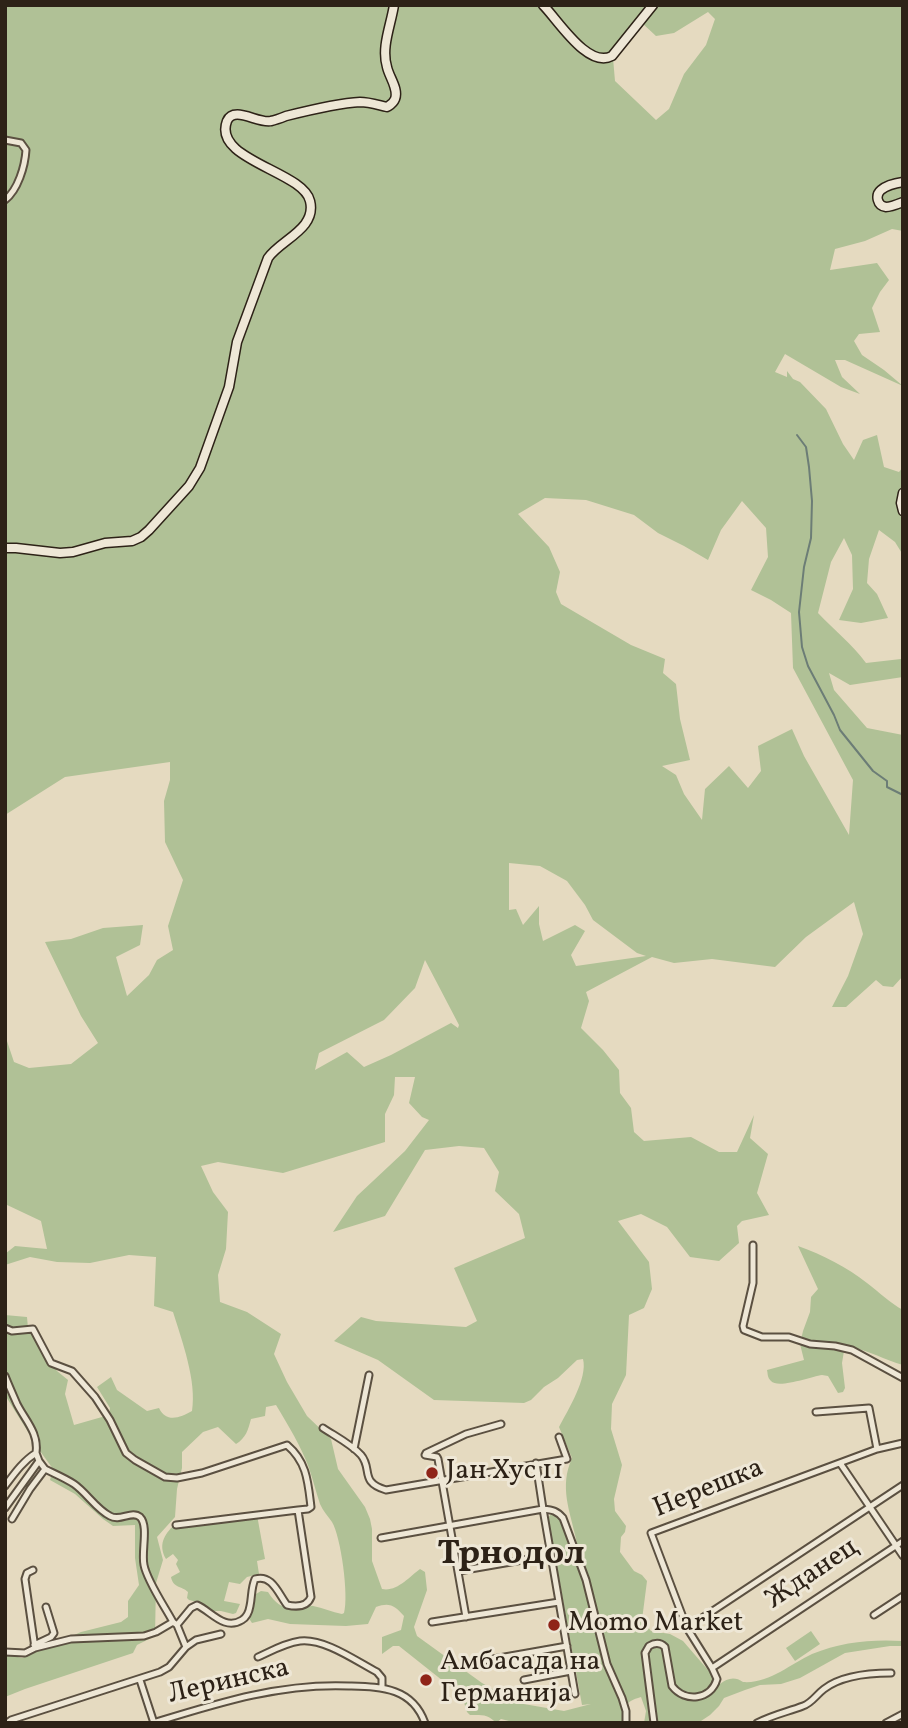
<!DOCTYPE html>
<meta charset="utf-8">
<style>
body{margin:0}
#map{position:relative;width:908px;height:1728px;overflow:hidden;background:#e5dac0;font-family:Vollkorn,serif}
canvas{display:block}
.frame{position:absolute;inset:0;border:7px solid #2d2217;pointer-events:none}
</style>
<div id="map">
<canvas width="908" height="1728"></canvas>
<div class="frame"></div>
</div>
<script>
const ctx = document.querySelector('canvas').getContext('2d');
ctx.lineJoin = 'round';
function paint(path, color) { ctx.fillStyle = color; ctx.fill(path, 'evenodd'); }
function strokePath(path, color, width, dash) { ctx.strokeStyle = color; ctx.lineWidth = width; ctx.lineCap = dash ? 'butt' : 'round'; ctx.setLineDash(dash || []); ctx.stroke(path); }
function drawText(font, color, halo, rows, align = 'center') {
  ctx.font = font + ' Vollkorn,serif'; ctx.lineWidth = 6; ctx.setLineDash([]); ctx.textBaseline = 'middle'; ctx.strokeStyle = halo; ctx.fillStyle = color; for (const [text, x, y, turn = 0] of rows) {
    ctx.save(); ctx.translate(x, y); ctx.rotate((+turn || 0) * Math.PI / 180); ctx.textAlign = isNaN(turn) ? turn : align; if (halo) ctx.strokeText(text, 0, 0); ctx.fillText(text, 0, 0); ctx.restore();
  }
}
paint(new Path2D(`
 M5,5H903V231L892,229L865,241L835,249L830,270L877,263L889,280L880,292L872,308L880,332L859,334L854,341L862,355L884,370L903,386L845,360H835L842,377L860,394L841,387L785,354L775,372L787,377V371L793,379L800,382L826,409L843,444L854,460L863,440L877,435L884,467L899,472L903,467V489L899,503L903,532V555L895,542L879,530L869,559L867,583L877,594L888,618L861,623L839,620L853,589L852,555L844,538L831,562L818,613C834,630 852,644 866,663L901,659L903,660V677L850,685L829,673L834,690L867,728L903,735V976L893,987L883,986L876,980L846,1007H832L848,976L863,934L854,902L806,937L775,967L712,959L674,963L652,957L586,992L589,1001L581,1028L603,1050L619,1070L620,1093L631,1108L634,1132L644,1141L691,1137L719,1152H737L754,1115L750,1138L768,1154L757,1193L769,1215L742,1221L737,1226L739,1243L719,1261L690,1257L667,1227L641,1214L618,1221L649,1262L652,1289L644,1308L629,1315L626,1375L612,1404L611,1429L622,1465L614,1499L615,1511L626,1526L625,1532L621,1537L620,1552L634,1571L642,1575L647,1581L642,1620L651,1631L670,1634L683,1641L720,1684C727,1678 735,1676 743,1682C769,1684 790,1664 812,1654C841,1642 872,1639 903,1641V1646H890L845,1653L800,1678L781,1684L760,1685L745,1690L724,1698L719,1706L710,1715L698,1723H644L646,1711L641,1697C624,1702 625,1706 624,1723H517L501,1719L496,1723C488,1714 482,1715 470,1715L467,1712L462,1696L399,1646H393L382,1654V1637L401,1630L404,1616C395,1606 390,1602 376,1607L368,1624L346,1626L290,1624L268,1619L252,1623L248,1617L254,1606L256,1594L261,1591L268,1592C284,1617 292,1602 313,1606C323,1608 332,1612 342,1614L344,1613C349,1596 341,1537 332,1522C328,1516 323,1511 320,1504C316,1492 313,1480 309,1468C301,1446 288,1425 276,1405L266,1407L265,1416L251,1419C248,1430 246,1438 236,1444L218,1427L203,1432L182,1452V1468L177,1489L175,1517L157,1537L163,1560L156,1583L155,1636L137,1645L133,1653L25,1689L5,1697V1654L22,1658L81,1632L121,1622L128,1617V1601L139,1585L135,1558V1525L113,1526L103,1519L75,1494L50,1480L53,1469L40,1451L5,1395V1315L27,1317L28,1328L37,1335L57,1371L68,1380L65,1394L74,1425L109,1415L110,1408L97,1387L111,1377L117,1390L147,1411L159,1408C166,1423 180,1418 192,1411C197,1381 182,1341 173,1312L154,1306L156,1257L129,1255L90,1263L57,1262L30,1257L5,1265V1254L15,1246L47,1249L41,1221L5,1204V1035L14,1062L29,1068L71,1064L98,1043L81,1016L45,942L71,939L103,928L143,925L140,945L116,957L127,996L149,975L157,960L173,950L168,926L183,880L165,842L164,801L170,780V762L65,777L5,815ZM708,12L715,19L706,45L684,74L669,109L656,120L615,81L613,58L642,23L656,36L674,33ZM545,498L586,500L634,515L658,533L684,546L708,560L721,530L742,501L766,528L768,557L751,590L771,600L791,613L793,668L853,780L849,835L804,756L792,729L758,746L761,771L748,788L729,766L705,789L702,820L684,794L676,775L662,766L690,760L680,719L676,684L663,673L665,659L631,645L561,604L556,592L560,572L549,547L518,514ZM509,863L540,866L567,881L585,905L593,920L637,953L646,956L576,966L571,955L585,931L575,925L543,941L539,924V906L523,925L516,909L509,910ZM425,960L459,1025L458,1028L451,1023L391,1055L364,1067L347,1052L315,1070L319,1053L384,1020L415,988ZM395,1077H415L409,1103L422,1117L429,1120L405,1151L357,1196L333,1232L385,1216L425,1150L459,1146L484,1148L499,1172L495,1191L519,1214L525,1238L454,1268L477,1321L466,1327L376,1321L361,1317L334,1341L378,1360L434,1400L524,1403L531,1400L544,1387L558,1378L577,1360L583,1359C588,1378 568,1410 559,1427L572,1458C559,1487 570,1511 576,1539C577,1546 577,1554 577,1562L559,1518L556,1514H551L548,1518L582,1705L591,1704L564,1711L518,1703L482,1683L417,1636L414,1627L427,1590L425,1572L420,1569C409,1577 397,1592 382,1589L372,1561V1529L370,1519L365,1507L338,1469L331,1439L307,1416L287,1382L274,1354L281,1334L247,1312L220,1302L218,1275L226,1249L228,1212L213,1192L201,1166L218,1162L283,1173L385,1142V1114L394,1095Z
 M798,1246C823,1255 847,1267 867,1283C879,1292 890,1303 903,1310V1365C885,1360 868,1350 850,1347L844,1351L842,1363L845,1388L843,1392L838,1393L828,1376L822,1375C810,1377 778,1389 771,1381C767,1377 768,1374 767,1370L804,1360L800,1344L803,1331L810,1312L811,1297L818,1289Z
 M257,1515L265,1559L257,1561L259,1574L247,1577L240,1584L229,1582L224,1601L240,1604L236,1613L233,1614L221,1611H211L197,1602L189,1600L187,1598L188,1592C182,1586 173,1588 171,1577L180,1572L176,1564L178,1560L173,1554L166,1559C158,1545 164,1535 174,1525Z
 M811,1631L820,1644L795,1661L786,1648Z`), '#b0c196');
strokePath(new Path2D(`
 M797,435L806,447L809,467L812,501L811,538L804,567L799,612L802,647L808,666L834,715L840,730L873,771L887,781V787L903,795`), '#6c7d76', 2);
const street = new Path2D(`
 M5,140L21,143L26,150C25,166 18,190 5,200
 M753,1245V1283L743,1326L744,1330L762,1337H789L810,1344L835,1346L852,1350L903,1378
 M5,1328L12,1331L33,1329L51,1363L72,1371L95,1397L110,1420L126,1453L135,1460L165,1477L177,1478L202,1473L287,1445C307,1462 308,1482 311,1507L308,1509L298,1510
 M5,1376C9,1386 13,1395 17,1404C25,1420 39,1433 36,1453C23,1461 14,1474 5,1486
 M816,1412L869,1408L877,1449
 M323,1428C335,1436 351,1444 361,1455C373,1469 359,1482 386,1490L567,1459L559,1437
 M354,1449L369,1375
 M840,1463L903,1556
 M5,1508L39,1461L36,1453
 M12,1519L30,1489L45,1469L39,1461
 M176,1525L298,1510L311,1597C307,1607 296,1607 287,1605C278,1593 272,1574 255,1579C251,1588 252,1597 250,1606C249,1612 247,1617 242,1620C224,1631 211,1611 197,1605L191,1608L177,1625
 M381,1538L543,1509L536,1463
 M33,1570L27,1573L25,1579L35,1648
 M459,1571L551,1555
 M874,1615L903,1596
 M466,1617L438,1459L437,1457L425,1455L426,1453L466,1434L501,1424
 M432,1622L559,1602
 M687,1628L903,1485
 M34,1645L51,1637L54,1633L46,1607
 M186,1647L196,1640L221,1634
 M5,1652L25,1653L35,1648L71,1639L144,1636L156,1632L173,1622
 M258,1657C271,1651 285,1643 300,1641C324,1638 356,1661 377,1672L382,1678V1687
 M465,1664L567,1646
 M712,1668L903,1541
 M140,1680L154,1723
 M524,1680L571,1671
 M575,1694L543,1509C553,1510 557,1511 563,1518L586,1580L607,1664L622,1698L626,1711V1723
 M7,1723L11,1720L160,1672L169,1667L186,1647L177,1625L173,1622C165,1607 147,1581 144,1565C141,1552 149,1526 140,1517C132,1510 120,1522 110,1516C96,1509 87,1493 74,1484C65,1478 55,1474 45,1469
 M153,1723C218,1703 280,1683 349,1686C381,1687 412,1687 425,1723
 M654,1723L645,1653L649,1646C654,1643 660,1642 665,1647L672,1686C685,1703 711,1700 717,1679L712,1668L687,1628L651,1533L877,1449L903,1443
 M757,1723C772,1715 787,1712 803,1706C812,1703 816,1695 824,1689C842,1675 869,1673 891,1673
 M886,1723L903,1714`);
const secondary = new Path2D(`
 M543,5C558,20 588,69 612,56L653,5
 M903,182C896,183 887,185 881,190C875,195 877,206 886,207C891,207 898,204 903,202
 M903,493L901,503L903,511
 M5,548H16L60,553L73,552L105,543L132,541L141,537L149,530L189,486L200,468L229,387L237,342L268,258C280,240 317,229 310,201C303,171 212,160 227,121C234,105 258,124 271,121C276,120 281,118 286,116C306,111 340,103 360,102C369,102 378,105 387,107C390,105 393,104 395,99C399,89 389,77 387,67C381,47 391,25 394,5`);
strokePath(street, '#5b5041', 9);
strokePath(secondary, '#2d2217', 11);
strokePath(street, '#eee7d6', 5);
strokePath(secondary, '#eee7d6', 8);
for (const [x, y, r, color] of [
 [432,1473,7,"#8f2418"],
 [554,1625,7,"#8f2418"],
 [426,1680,7,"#8f2418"]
]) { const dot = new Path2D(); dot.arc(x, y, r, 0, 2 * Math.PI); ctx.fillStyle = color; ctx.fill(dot); strokePath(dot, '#eee7d6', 2.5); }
drawText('28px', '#2d2217', '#eee7d6', [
 ["Јан Хус 11",446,1473],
 ["Momo Market",568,1625],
 ["Амбасада на",440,1664],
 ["Германија",440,1696]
], 'left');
drawText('28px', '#2d2217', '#eee7d6', [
 ["Нерешка",709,1490,-22],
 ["Жданец",813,1575,-34],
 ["Леринска",229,1683,-13]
]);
drawText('bold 35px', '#2d2217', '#eee7d6', [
 ["Трнодол",511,1557]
]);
</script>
